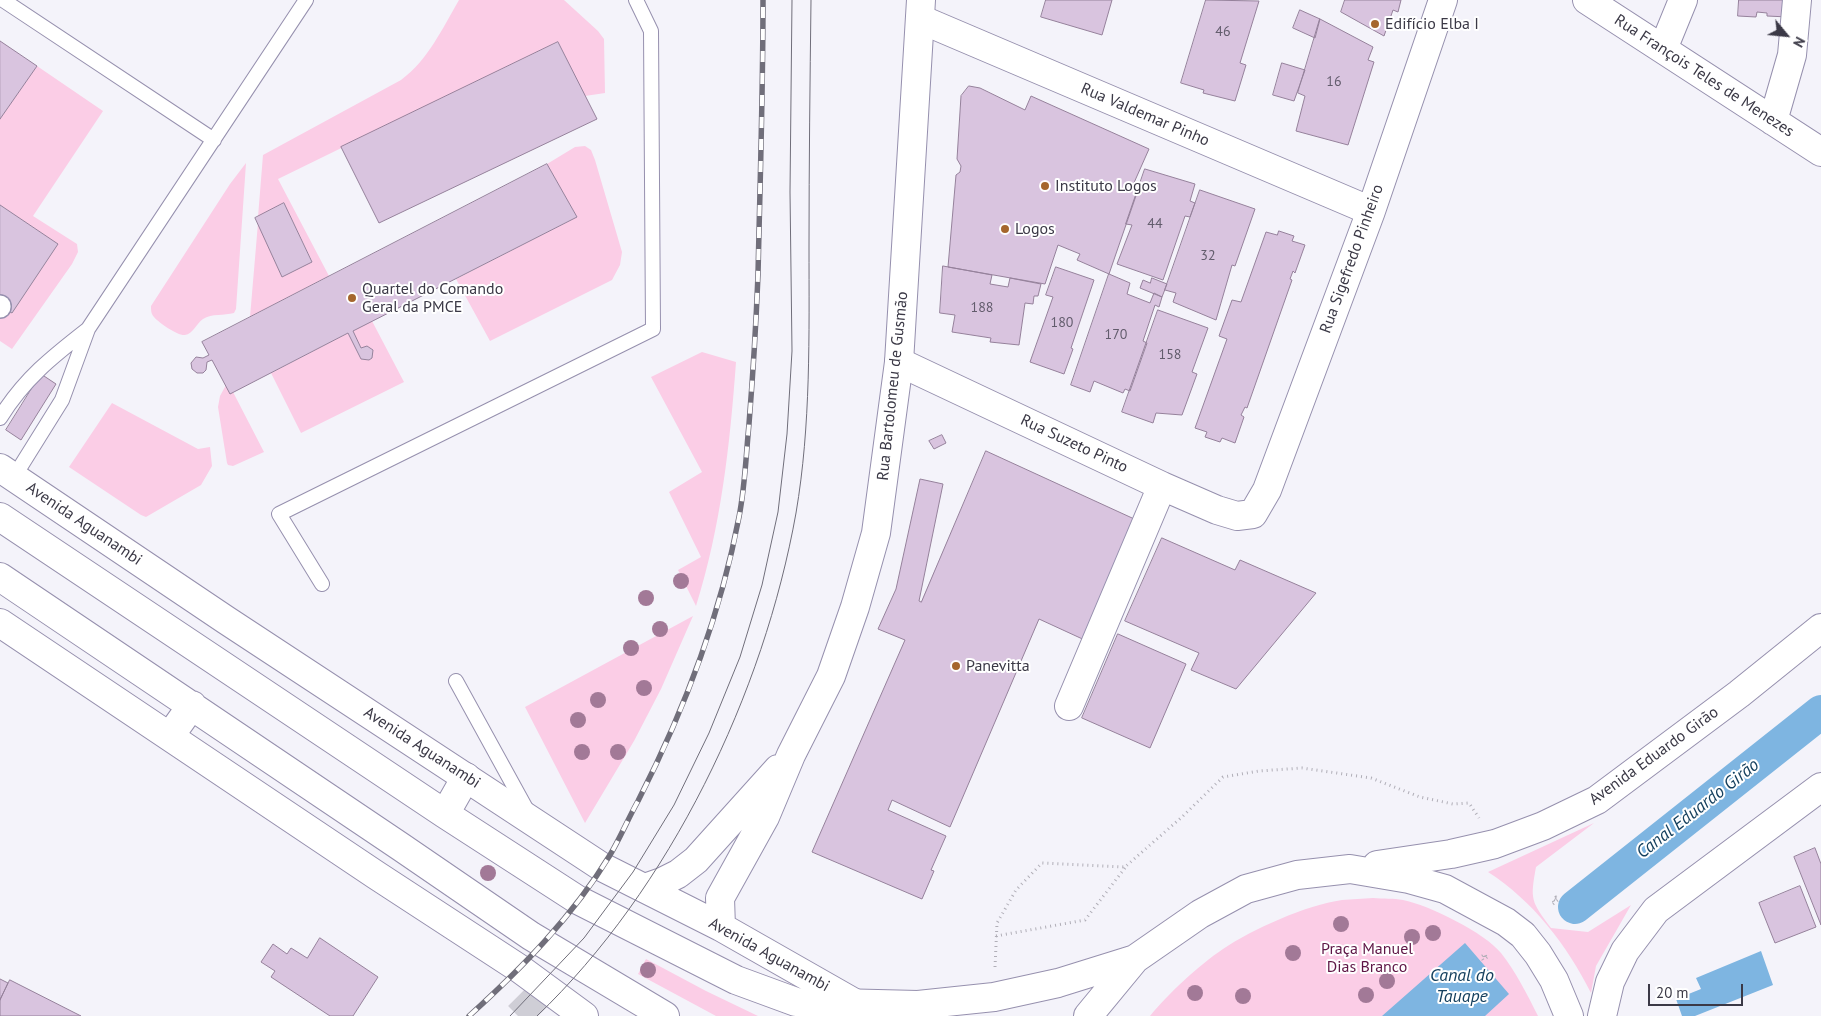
<!DOCTYPE html>
<meta charset="utf-8">
<style>
body{margin:0}
#map{position:relative;width:1821px;height:1016px;overflow:hidden;background:#f4f3fa;font-family:"PT Sans",sans-serif}
canvas{display:block}
.north{position:absolute;left:1761px;top:10px;width:50px;height:50px;-webkit-text-stroke:4px #fff;paint-order:stroke;rotate:118deg;font-size:14px;font-weight:700;line-height:20px;text-align:center;color:#3b3946}
.north::after{content:'';display:block;margin:auto;width:18px;height:22px;background:#3b3946;clip-path:polygon(50% 0,100% 100%,50% 72%,0 100%)}
.scale{position:absolute;left:1648px;top:984px;width:95px;height:22px;box-sizing:border-box;border:2px solid #3b3946;border-top:0;padding-left:6px;font-size:15px;line-height:18px;white-space:nowrap;color:#3b3946;-webkit-text-stroke:4px #fff;paint-order:stroke}
</style>
<div id="map">
<canvas width="1821" height="1016"></canvas>
<div class="north">N</div>
<div class="scale">20 m</div>
</div>
<script>
const ctx = document.querySelector('canvas').getContext('2d');
ctx.lineJoin = 'round';
function paint(path, color) { ctx.fillStyle = color; ctx.fill(path, 'evenodd'); }
function strokePath(path, color, width, dash) { ctx.strokeStyle = color; ctx.lineWidth = width; ctx.lineCap = dash ? 'butt' : 'round'; ctx.setLineDash(dash || []); ctx.stroke(path); }
function drawText(font, color, halo, rows, align = 'center') {
  ctx.font = font + ' "PT Sans",sans-serif'; ctx.lineWidth = 4; ctx.setLineDash([]); ctx.textBaseline = 'middle'; ctx.strokeStyle = halo; ctx.fillStyle = color; for (const [text, x, y, turn = 0] of rows) {
    ctx.save(); ctx.translate(x, y); ctx.rotate((+turn || 0) * Math.PI / 180); ctx.textAlign = isNaN(turn) ? turn : align; if (halo) ctx.strokeText(text, 0, 0); ctx.fillText(text, 0, 0); ctx.restore();
  }
}
paint(new Path2D(`
 M459,0H564L598,31L604,39L605,93L585,96L558,42L278,179L329,276L250,317L258,223L282,277L312,261L284,203L258,217L263,155L401,80C428,60 442,29 459,0Z
 M37,66L103,111L33,216L77,244L78,252L72,264L12,349L0,341V306L12,313L58,244L0,205V119Z
 M585,146L591,150L595,160L622,252L620,265L612,280L490,341L456,279L577,217L547,164L575,147Z
 M246,163L236,309L234,313C224,316 212,313 203,319C196,324 193,334 185,335C178,336 159,323 154,317C151,314 151,310 151,306L230,184Z
 M372,321L404,382L301,433L271,373L348,333L361,359L369,360L372,358L373,350L367,346L361,348L353,331Z
 M702,352L736,362C730,445 721,527 696,606L678,570L701,557L669,492L702,472L651,377Z
 M226,385L233,392L264,452L233,466L228,465L227,463L218,407L220,396Z
 M112,403L198,449L210,447L212,466L201,485L146,517L141,515L69,467Z
 M693,616L661,689L634,741L585,823L525,707Z
 M1594,823L1536,867C1530,900 1531,901 1551,928L1588,932L1631,905L1596,966L1591,993C1567,945 1533,901 1488,872Z
 M1373,898C1383,899 1394,898 1403,900C1429,905 1485,933 1501,953C1516,972 1527,994 1538,1016H1150C1168,994 1199,965 1223,949C1253,929 1306,905 1342,900C1352,899 1363,899 1373,898Z
 M646,959L706,991L758,1016H716L638,974Z`), '#fbcde6');
paint(new Path2D(`
 M1465,943L1509,994L1485,1016H1382Z
 M1761,951L1773,985L1695,1016H1682L1676,999L1701,989L1696,978Z`), '#7eb5e1');
strokePath(new Path2D(`
 M1575,907L1821,712`), '#7eb5e1', 34);
const building = new Path2D(`
 M1046,0H1112L1102,35L1041,17Z
 M1206,0L1259,1L1240,63L1246,65L1235,101L1203,93L1204,90L1181,83Z
 M1345,0H1401L1398,12L1393,10L1384,36L1341,12Z
 M1739,0H1789L1788,17L1767,16V13L1757,12L1756,17L1738,16Z
 M1300,10L1320,19L1315,38L1293,28Z
 M1320,19L1373,47L1368,60L1374,62L1348,145L1296,131L1305,96L1298,93Z
 M0,41L37,66L0,119Z
 M558,42L597,119L379,223L341,147Z
 M1282,63L1305,70L1294,101L1273,95Z
 M969,86L980,88L1025,110L1031,96L1149,149L1133,185L1139,187L1109,274L1077,260L1080,254L1058,245L1045,284L948,267L956,175L960,172L961,166L957,159L961,96Z
 M547,164L577,217L353,331L361,348L367,346L373,350L372,358L369,360L361,359L348,333L230,394L212,360L207,362L206,370L203,373H197L192,369L191,363L196,357L203,358L209,355L202,342Z
 M1145,169L1195,184L1190,201L1195,203L1190,217L1185,216L1163,280L1117,264L1132,225L1126,224Z
 M1200,190L1255,209L1235,266L1232,265L1216,320L1173,302L1176,293L1165,290Z
 M284,203L312,262L282,277L255,218Z
 M0,205L58,244L12,313L0,306Z
 M1279,231L1294,236L1292,241L1305,245L1295,273L1293,271L1290,279L1292,280L1247,408L1245,407L1241,415L1244,417L1235,443L1222,438L1220,442L1205,437L1207,432L1195,428L1227,339L1219,336L1232,300L1241,302L1266,232L1277,235Z
 M943,266L992,275L990,284L1008,287L1010,278L1041,284L1038,296H1034L1033,304L1025,303L1019,345L990,342L991,338L952,332L955,315L940,313Z
 M1056,267L1094,280L1071,348L1073,349L1064,374L1030,362L1053,297L1046,295Z
 M1109,274L1130,283L1127,294L1150,303L1154,293L1162,297L1159,307L1155,305L1143,341L1147,343L1130,391L1125,389L1123,393L1094,381L1090,392L1071,385Z
 M1152,278L1167,284L1162,297L1140,288L1143,280L1150,283Z
 M1158,310L1208,328L1192,372L1197,374L1182,415L1156,413L1153,423L1122,412Z
 M41,374L56,384L21,440L6,430Z
 M942,435L946,443L934,449L929,441Z
 M986,451L1143,523L1089,642L1039,619L950,827L892,800L888,810L946,836L931,870L934,871L922,899L812,852L905,640L878,629L896,589L920,479L943,484L919,601L921,602Z
 M1162,538L1235,570L1240,560L1316,593L1236,689L1191,670L1199,653L1125,621Z
 M1118,634L1186,664L1150,748L1082,718Z
 M1815,848L1821,864V925L1794,857Z
 M1800,886L1816,927L1775,943L1759,903Z
 M320,938L378,977L353,1016H330L271,977L275,971L261,962L273,944L287,954L291,948L307,958Z
 M0,979L8,983L0,1000Z
 M10,980L81,1016H0V1000Z`);
paint(building, '#d9c4df');
strokePath(building, '#95819b', 1);
strokePath(new Path2D(`
 M518,1016L546,988`), '#cfced6', 28, [28, 14]);
const service = new Path2D(`
 M3,0L214,140
 M88,329L306,0
 M0,418C24,379 52,357 88,329L62,400L14,477
 M322,584L279,514L653,329L651,31L636,0
 M456,681L528,812`);
const pedestrian = new Path2D(`
 M0,307V306`);
const minor = new Path2D(`
 M1587,0L1821,152
 M920,19L1371,211
 M1663,49L1683,0
 M1773,121L1792,55L1797,0
 M899,362L1162,486L1217,510L1237,516L1253,514L1267,490L1371,211L1443,0
 M1069,706L1162,486`);
const tertiary = new Path2D(`
 M0,468L226,620L602,867L721,927L858,1005
 M0,623L376,875L520,969L584,1016
 M645,888L662,882L678,874L696,860L778,769
 M721,927L720,898L765,817L791,755L831,676L855,607L876,533L899,362L921,0`);
const primary = new Path2D(`
 M0,517L445,814L578,900L736,980L796,1002L918,1005L994,997L1058,983L1135,959
 M0,577L401,847L531,936L665,1016
 M170,736L192,705
 M445,814L466,777
 M1377,865L1451,854L1495,844L1543,826L1597,800L1739,694L1821,628
 M1088,1016L1135,959L1200,914L1246,889L1297,875L1350,869L1409,879L1445,889L1506,922L1523,935L1538,954L1554,980L1569,1016
 M1602,1016L1610,982L1625,951L1656,910L1821,787`);
strokePath(service, '#9690ae', 16);
strokePath(pedestrian, '#9690ae', 24);
strokePath(minor, '#9690ae', 30);
strokePath(tertiary, '#9690ae', 30);
strokePath(primary, '#9690ae', 30);
strokePath(new Path2D(`
 M1553,904L1558,900L1556,897L1553,900L1554,902L1556,900L1554,899
 M996,936L1085,920L1125,868
 M1484,956V958L1486,957L1485,954L1481,957L1483,960L1490,955
 M995,967L997,923L1016,890L1042,863L1125,867L1183,816L1223,777L1259,771L1302,768L1371,778L1420,797L1453,804L1469,803L1479,818`), '#b0aeb7', 3, [1, 4]);
strokePath(service, '#fff', 14);
strokePath(pedestrian, '#fff', 21);
strokePath(minor, '#fff', 28);
strokePath(tertiary, '#fff', 28);
strokePath(primary, '#fff', 28);
strokePath(new Path2D(`
 M510,1016L584,938L633,872L674,805L709,733L740,657L762,585L778,512L787,434L792,351L790,192L792,0
 M537,1016C670,889 764,693 796,513C811,425 809,335 809,246C809,164 810,82 811,0`), '#706e7a', 1);
const rail = new Path2D(`
 M469,1016C522,968 573,916 610,855C620,838 628,819 638,801C684,711 720,617 739,517C745,487 746,455 749,424C753,374 756,325 758,275C760,184 763,92 763,0`);
strokePath(rail, '#706e7a', 5.5);
strokePath(rail, '#fff', 4, [11]);
ctx.fillStyle = '#a27997';
for (const [x, y] of [
 [681,581],
 [646,598],
 [660,629],
 [631,648],
 [644,688],
 [598,700],
 [578,720],
 [582,752],
 [618,752],
 [488,873],
 [1341,924],
 [1433,933],
 [1412,937],
 [1293,953],
 [648,970],
 [1387,981],
 [1195,993],
 [1366,995],
 [1243,996]
]) { ctx.beginPath(); ctx.arc(x, y, 8, 0, 2 * Math.PI); ctx.fill(); }
for (const [x, y, r, color] of [
 [1375,24,5,"#a5662d"],
 [1045,186,5,"#a5662d"],
 [1005,229,5,"#a5662d"],
 [352,298,5,"#a5662d"],
 [956,666,5,"#a5662d"]
]) { const dot = new Path2D(); dot.arc(x, y, r, 0, 2 * Math.PI); ctx.fillStyle = color; ctx.fill(dot); strokePath(dot, '#fff', 2); }
drawText('14px', '#625c6c', null, [
 ["46",1223,32],
 ["16",1334,82],
 ["44",1155,224],
 ["32",1208,256],
 ["188",982,308],
 ["180",1062,323],
 ["170",1116,335],
 ["158",1170,355]
]);
drawText('16px', '#3b3946', '#fff', [
 ["Edifício Elba I",1385,24],
 ["Instituto Logos",1055,186],
 ["Logos",1015,229],
 ["Quartel do Comando",362,289],
 ["Geral da PMCE",362,307],
 ["Panevitta",966,666]
], 'left');
drawText('16px', '#3b3946', '#fff', [
 ["Rua François Teles de Menezes",1704,76,33],
 ["Rua Valdemar Pinho",1145,115,23],
 ["Rua Sigefredo Pinheiro",1352,259,-70],
 ["Rua Bartolomeu de Gusmão",893,386,-84],
 ["Rua Suzeto Pinto",1074,444,25],
 ["Avenida Aguanambi",84,524,34],
 ["Avenida Aguanambi",422,748,33],
 ["Avenida Eduardo Girão",1654,756,-36],
 ["Avenida Aguanambi",769,955,29]
]);
drawText('16px', '#5e1646', '#fff', [
 ["Praça Manuel",1367,949],
 ["Dias Branco",1367,967]
]);
drawText('italic 18px', '#15405e', '#fff', [
 ["Canal Eduardo Girão",1698,809,-38],
 ["Canal do",1462,976],
 ["Tauape",1462,997]
]);
</script>
